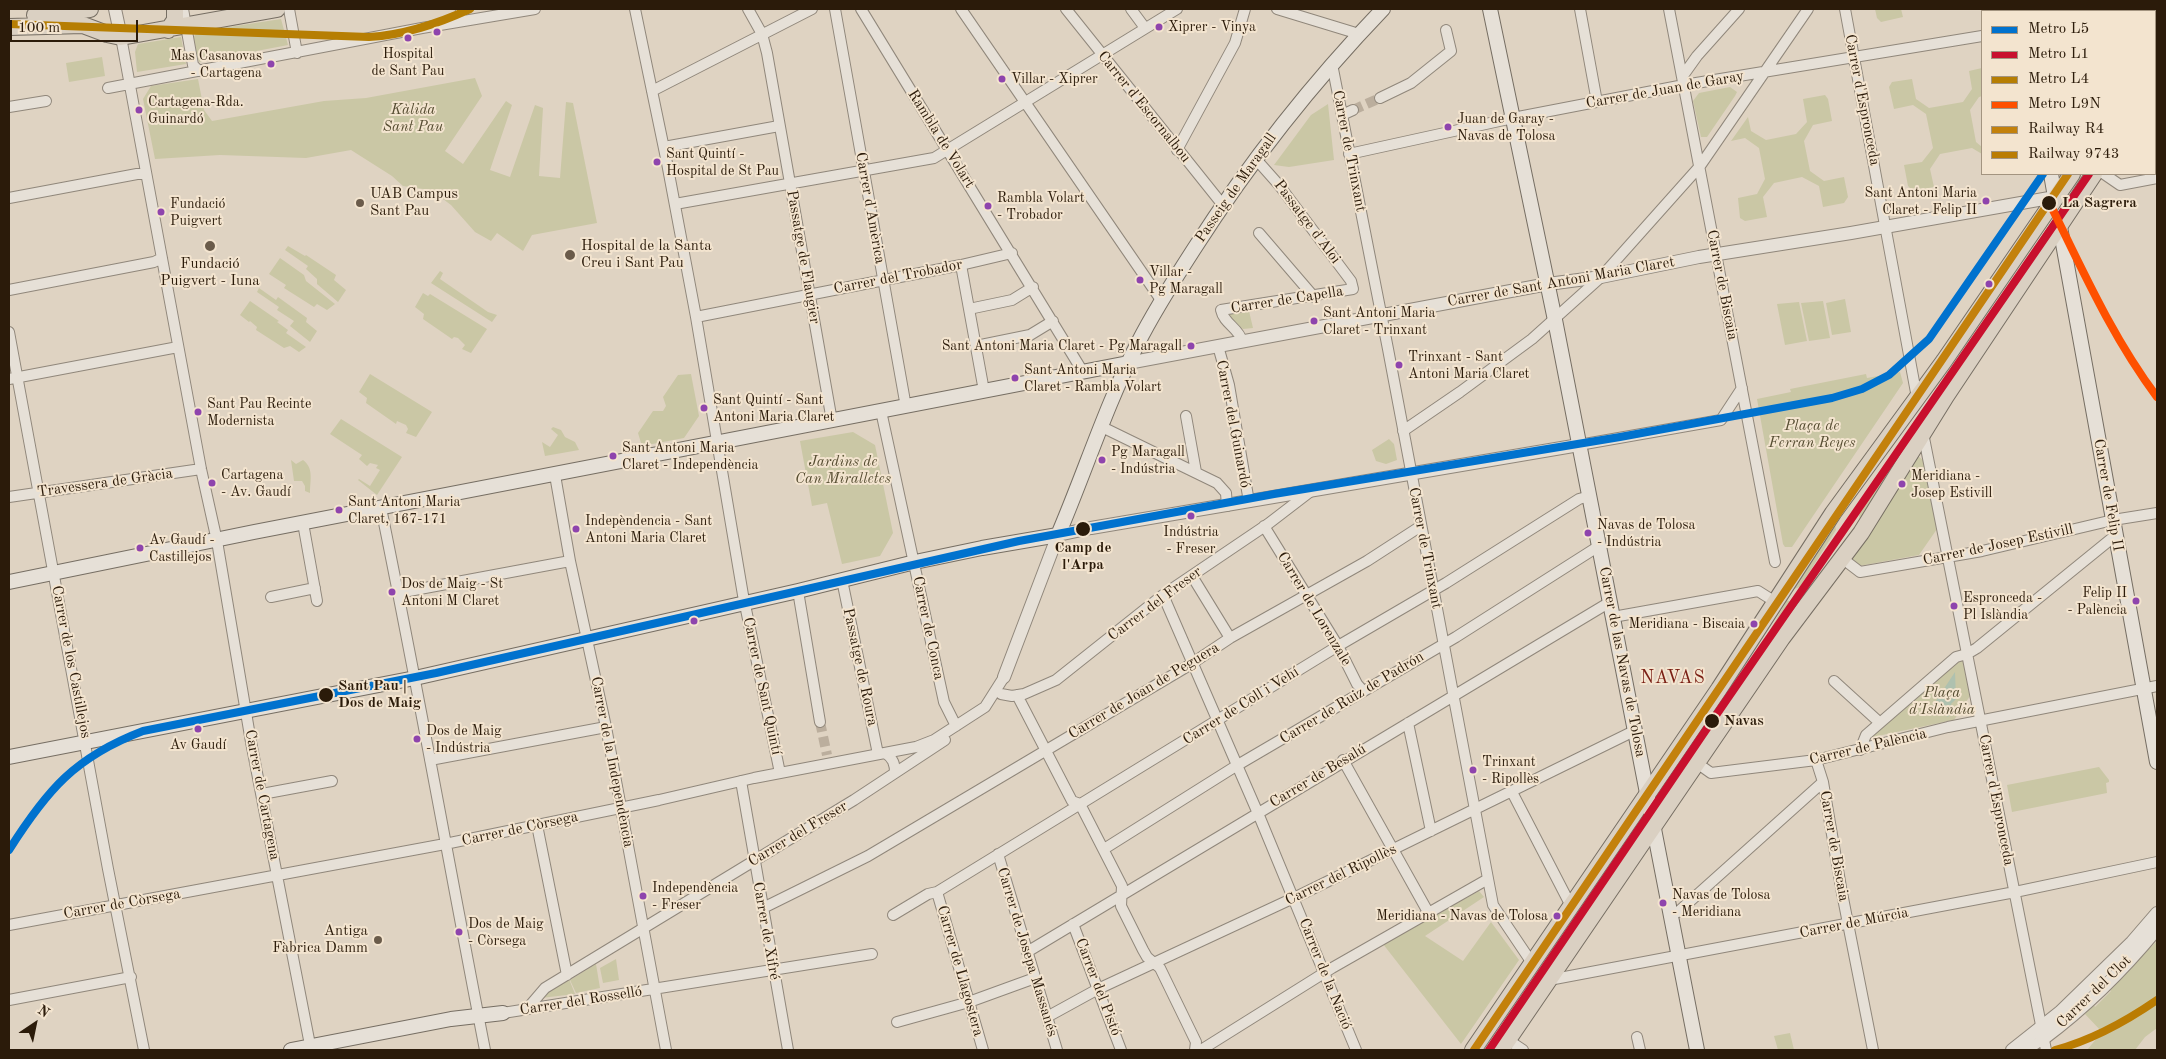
<!DOCTYPE html>
<meta charset="utf-8">
<style>
body{margin:0}
#map{position:relative;width:2166px;height:1059px;overflow:hidden;background:#dfd3c2;font-family:"Old Standard TT",serif}
canvas{display:block}
.frame{position:absolute;inset:0;border:10px solid #2b1b0a;pointer-events:none}
.legend{position:absolute;left:1981px;top:10px;width:175px;height:165px;box-sizing:border-box;background:#f3e4cf;border:1px solid #a39480;margin:0;padding:6px 9px;list-style:none;font-size:15px;color:#2b1b0a}
.legend li{display:flex;align-items:center;gap:10px;height:25px}
.legend b{width:25px;border:1px solid #a39480}
.north{position:absolute;left:10px;top:999px;width:50px;height:50px;-webkit-text-stroke:4px #f3e4cf;paint-order:stroke;rotate:34deg;font-size:14px;font-weight:700;line-height:20px;text-align:center;color:#2b1b0a}
.north::after{content:'';display:block;margin:auto;width:18px;height:22px;background:#2b1b0a;clip-path:polygon(50% 0,100% 100%,50% 72%,0 100%)}
.scale{position:absolute;left:10px;top:20px;width:128px;height:22px;box-sizing:border-box;border:2px solid #2b1b0a;border-top:0;padding-left:6px;font-size:15px;line-height:18px;white-space:nowrap;color:#2b1b0a;-webkit-text-stroke:4px #f3e4cf;paint-order:stroke}
</style>
<div id="map">
<canvas width="2166" height="1059"></canvas>
<div class="frame"></div>
<ul class="legend">
<li><b style="height:6px;background:#0072ce"></b>Metro L5</li>
<li><b style="height:6px;background:#c8102e"></b>Metro L1</li>
<li><b style="height:6px;background:#b67e03"></b>Metro L4</li>
<li><b style="height:6px;background:#fe5000"></b>Metro L9N</li>
<li><b style="height:6px;background:#c3810c"></b>Railway R4</li>
<li><b style="height:6px;background:#ba7c03"></b>Railway 9743</li>
</ul>
<div class="north">N</div>
<div class="scale">100 m</div>
</div>
<script>
const ctx = document.querySelector('canvas').getContext('2d');
ctx.lineJoin = 'round';
function paint(path, color) { ctx.fillStyle = color; ctx.fill(path, 'evenodd'); }
function strokePath(path, color, width, dash) { ctx.strokeStyle = color; ctx.lineWidth = width; ctx.lineCap = dash ? 'butt' : 'round'; ctx.setLineDash(dash || []); ctx.stroke(path); }
function drawText(font, color, halo, rows, align = 'center') {
  ctx.font = font + ' "Old Standard TT",serif'; ctx.lineWidth = 4; ctx.setLineDash([]); ctx.textBaseline = 'middle'; ctx.strokeStyle = halo; ctx.fillStyle = color; for (const [text, x, y, turn = 0] of rows) {
    ctx.save(); ctx.translate(x, y); ctx.rotate((+turn || 0) * Math.PI / 180); ctx.textAlign = isNaN(turn) ? turn : align; if (halo) ctx.strokeText(text, 0, 0); ctx.fillText(text, 0, 0); ctx.restore();
  }
}
paint(new Path2D(`
 M1875,9H1901L1903,17L1881,22L1877,18Z
 M281,19L288,45L199,62L193,38L197,32Z
 M181,37L186,64L137,72L135,52L138,44Z
 M102,57L105,76L69,82L66,63Z
 M1982,68V96L1979,97L1970,110L1976,142L1982,147V154L1972,148L1940,154L1930,169L1934,187L1913,191L1908,186L1904,165L1922,162L1933,148L1926,114L1913,105L1894,109L1889,87L1892,82L1912,79L1916,99L1929,108L1963,102L1972,89L1969,71Z
 M475,78L482,96L445,151L463,164L506,101L512,105L490,170L510,177L535,105L543,108L539,176L560,178L566,102L573,103L597,223L532,235L523,251L497,233L491,241L475,232L451,205L439,196L423,189L403,186L392,176L351,150L306,158L220,155L155,159L143,99L151,86L198,79L204,110L212,121L324,101L366,98Z
 M1730,87L1737,92L1735,96L1707,137H1701L1693,101L1699,93Z
 M1825,95L1828,99L1832,121L1813,125L1804,141L1810,171L1824,181L1844,177L1848,197L1844,203L1823,207L1819,186L1802,177L1774,183L1763,197L1767,217L1745,221L1740,218L1738,198L1757,194L1765,179L1759,148L1745,138L1731,141L1748,117L1751,131L1766,140L1796,134L1807,122L1803,99Z
 M1328,104L1334,160L1289,167L1274,165L1311,115Z
 M288,246L305,256L306,255L336,275L334,280L346,290L338,302L317,284V279L306,269L308,266L285,250Z
 M280,258L304,275L306,281L335,304L327,310L317,304L314,307L284,288L286,285L269,274Z
 M440,271L443,273L440,279L488,312L497,315L492,322L431,283Z
 M259,288L276,300L278,297L307,318L306,322L317,331L310,342L290,326L294,321L277,310L279,307L257,292Z
 M423,293L428,296L430,294L487,329L471,353L462,349L465,345L458,338L454,337L452,339L423,319L424,314L415,307Z
 M1845,299L1851,332L1832,335L1826,303Z
 M250,301L279,321L277,322L288,330L286,333L306,347L299,352L290,346L284,348L256,330L257,327L250,321L249,322L240,315Z
 M1823,301L1830,338L1809,341L1801,303Z
 M1799,302L1807,341L1785,345L1777,304Z
 M1249,311L1253,328L1243,329L1225,317V313Z
 M1900,372L1903,383L1792,547H1785L1783,544L1757,399L1791,392L1790,389L1866,374L1867,378Z
 M370,374L432,412L416,437L406,433L408,429L406,425L397,421L396,424L366,403L367,398L359,392Z
 M691,374L699,416L684,438L642,446L638,433L653,411H663L666,406L663,397L678,375Z
 M341,419L402,457L377,495L358,480L359,479L370,486L380,470L376,468L378,465L370,463L367,466L359,459L362,455L330,434Z
 M553,427L561,430L565,437L575,442L579,450L545,456L542,442L550,447L558,435L551,429Z
 M853,432L875,445L893,533L880,556L842,564L827,503L812,506L800,441Z
 M1389,439L1394,444L1397,460L1386,464L1376,461L1372,450Z
 M1899,454L1860,520L1859,515L1874,487L1895,455Z
 M1918,456L1923,460L1937,529L1919,555L1859,566L1851,560Z
 M291,460L296,464L303,460C314,468 310,480 310,493L305,491V486L302,481H294Z
 M1835,525L1836,530L1800,587L1794,589Z
 M1787,600L1796,605L1764,647L1760,648Z
 M1962,657L1970,696L1954,720L1868,738Z
 M2099,767L2109,780V782L2106,783L2107,793L2012,812L2007,785Z
 M1479,891L1484,897L1425,936L1463,961L1491,922L1519,960L1461,1044L1383,944Z
 M2157,941V1028L2145,1037L2135,1050H2087L2102,1032L2085,1014L2094,1005L2095,1007L2111,991L2109,989Z
 M616,959L619,980L603,983L600,968Z
 M596,964L600,988L576,993L570,980Z
 M569,979L575,994L541,998V996Z
 M1790,1033L1794,1050H1778L1774,1036Z`), '#cac7a5');
paint(new Path2D(`
 M1955,672L1956,699L1951,704L1953,709L1948,717L1932,707Z`), '#afc1af');
strokePath(new Path2D(`
 M1353,110L1380,98
 M820,722L827,755`), '#bbae9d', 10, [10, 5]);
const minor = new Path2D(`
 M183,9L193,65L199,71
 M289,9L297,53
 M635,9L667,163L696,317L743,595L780,773
 M748,9L762,34L767,53L832,421
 M835,9L906,407
 M861,9L1083,372
 M961,9L1161,300
 M1066,9L1222,204
 M1131,9L1145,28
 M1277,9L1359,34
 M1580,9L1597,102
 M1669,9L1775,562
 M1845,9L1917,398
 M2030,11L2031,9
 M460,21L461,9
 M121,37L201,469L217,541L251,742L311,1050
 M1332,64L1388,349L1493,905L1532,963
 M1682,77L1697,56L1739,9
 M108,88L422,28L535,9
 M652,91L812,9
 M1380,98L1411,83L1451,51L1446,30
 M9,107L46,101
 M1342,115L1353,110
 M664,147L779,126
 M1177,150L1235,43L1245,9
 M1349,154L1513,118L1684,85L1982,36
 M2104,174L2120,185L2157,178
 M9,198L137,174H146
 M675,204L934,158L1177,9
 M1259,233L1314,297
 M961,265L984,391
 M9,290L154,262L162,258
 M969,309L1012,300L1033,287
 M696,317L961,265L1012,253
 M9,332L108,869L144,1050
 M1242,341C1239,328 1224,324 1221,310L1353,289L1351,281L1279,185L1255,158
 M976,346L1030,335L1053,321
 M1218,346L1229,385L1249,502
 M9,379L178,347
 M881,411L944,702L956,726
 M1186,416L1196,472
 M1102,427L1217,483L1226,493L1227,506
 M1403,431L1460,392L1532,339L1601,277L1700,166L1808,9
 M1923,433L2046,1050
 M1579,445L1721,420L1742,388
 M555,475L570,561L606,727L666,1050
 M9,497L201,469
 M381,508C418,688 450,870 485,1050
 M303,523L317,601
 M1264,526L1338,646L1357,684L1363,691
 M1843,559L1860,572L1866,571L1982,551L2113,520L2157,513
 M1192,576L1230,638
 M842,580L878,754
 M798,591L820,722
 M398,593L570,561
 M1163,595L1260,818L1356,1050
 M271,597L315,588
 M1613,617L1758,591L1777,603
 M1834,681L1879,722
 M1001,694L1012,696L1024,694L1056,680L1163,595L1268,524L1311,491
 M1017,695L1072,801L1080,804
 M1408,723L1431,831
 M1860,750L1866,735L1956,657L1967,654L1977,648L2116,535
 M885,753C893,758 895,764 895,773
 M430,760L606,727
 M1343,760L1428,912
 M1816,760L1823,782L1842,893L1873,1050
 M1697,763L1711,773L1816,760L1948,727L2157,686
 M741,781L788,1050
 M1512,792L1571,906
 M262,794L332,781
 M1080,804L1122,886L1121,906L1143,950L1147,957L1160,968L1196,1042L1195,1050
 M537,825L567,975
 M1104,849L1236,766L1456,637L1599,546
 M998,854L1057,1050
 M937,892L983,1050
 M763,908L868,856L1188,666L1230,638L1367,561L1421,526
 M1678,912L1823,782
 M893,915L928,894L937,892L1338,646L1446,583L1579,499L1590,496
 M1073,924L1121,1050
 M9,925L445,844L659,800L754,778L916,747L934,740L985,707L1004,677
 M1027,952L1610,602
 M1549,980L2015,892L2157,862
 M9,1000L131,977
 M527,1009L545,988L854,800L945,740
 M503,1013L872,954
 M1047,1017L1098,989L1300,895L1634,731
 M897,1022L969,1002L1035,978
 M1637,1037L1640,1050
 M1508,1040L1523,1050
 M1201,1050L1332,968L1488,879
 M2027,1050L2043,1039`);
const tertiary = new Path2D(`
 M115,9L121,37
 M1128,363L1548,284L1601,277L1699,257L1851,233L2055,197
 M1004,677L1058,535L1091,528L1579,445
 M2043,1039C2085,1008 2124,969 2157,929
 M2012,1050L2060,1012L2132,942L2157,913`);
const secondary = new Path2D(`
 M1490,9L1555,320L1697,1050
 M2022,9L2023,11
 M2051,174L2055,197
 M2060,227L2157,762
 M9,582L254,532L1128,363
 M9,757L415,678L798,591L915,562L982,548L1058,535C1085,472 1106,405 1138,343C1154,311 1174,280 1194,249C1249,163 1312,83 1383,9
 M291,1050L451,1019L503,1013`);
const primary = new Path2D(`
 M35,15L90,9
 M9,27L83,25L107,34L121,37L277,9
 M168,30L175,20V9
 M2155,50L2157,47
 M2155,84L2157,80
 M1473,1050L1719,689L1833,513L1944,361L2072,174
 M1501,1050L1782,638L1861,533L1946,396L2094,174`);
strokePath(minor, '#90877b', 12);
strokePath(tertiary, '#90877b', 14);
strokePath(secondary, '#766e63', 16);
strokePath(primary, '#766e63', 18);
strokePath(minor, '#e6e0d7', 10);
strokePath(tertiary, '#e6e0d7', 12);
strokePath(secondary, '#e6e0d7', 14);
strokePath(primary, '#dad0c2', 16);
strokePath(new Path2D(`
 M1474,1050L2068,174`), '#c3810c', 8);
strokePath(new Path2D(`
 M2055,1050C2093,1040 2125,1022 2157,1000`), '#ba7c03', 8);
strokePath(new Path2D(`
 M9,850C47,790 75,757 143,731L436,673L1019,541L1274,494L1620,437L1832,398L1862,389L1889,375L1929,339L2043,174`), '#0072ce', 8);
strokePath(new Path2D(`
 M1489,1050L1712,721L2089,174`), '#c8102e', 8);
strokePath(new Path2D(`
 M9,24L369,37C405,35 437,24 470,9`), '#b67e03', 8);
strokePath(new Path2D(`
 M2049,202C2082,269 2112,337 2157,397`), '#fe5000', 8);
for (const [x, y, r, color] of [
 [1159,27,4.5,"#8e44ad"],
 [437,32,4.5,"#8e44ad"],
 [408,38,4.5,"#8e44ad"],
 [271,64,4.5,"#8e44ad"],
 [1002,79,4.5,"#8e44ad"],
 [139,110,4.5,"#8e44ad"],
 [1448,127,4.5,"#8e44ad"],
 [657,162,4.5,"#8e44ad"],
 [1986,201,4.5,"#8e44ad"],
 [360,203,5,"#6a5b4a"],
 [2049,203,8,"#2b1b0a"],
 [988,206,4.5,"#8e44ad"],
 [161,212,4.5,"#8e44ad"],
 [210,246,6,"#6a5b4a"],
 [570,255,6,"#6a5b4a"],
 [1140,280,4.5,"#8e44ad"],
 [1989,284,4.5,"#8e44ad"],
 [1314,321,4.5,"#8e44ad"],
 [1191,346,4.5,"#8e44ad"],
 [1399,365,4.5,"#8e44ad"],
 [1015,378,4.5,"#8e44ad"],
 [704,408,4.5,"#8e44ad"],
 [198,412,4.5,"#8e44ad"],
 [613,456,4.5,"#8e44ad"],
 [1102,460,4.5,"#8e44ad"],
 [212,483,4.5,"#8e44ad"],
 [1902,484,4.5,"#8e44ad"],
 [339,510,4.5,"#8e44ad"],
 [1191,516,4.5,"#8e44ad"],
 [576,529,4.5,"#8e44ad"],
 [1083,529,8,"#2b1b0a"],
 [1588,533,4.5,"#8e44ad"],
 [140,548,4.5,"#8e44ad"],
 [392,592,4.5,"#8e44ad"],
 [2136,601,4.5,"#8e44ad"],
 [1954,606,4.5,"#8e44ad"],
 [694,621,4.5,"#8e44ad"],
 [1754,624,4.5,"#8e44ad"],
 [326,695,8,"#2b1b0a"],
 [1712,721,8,"#2b1b0a"],
 [198,729,4.5,"#8e44ad"],
 [417,739,4.5,"#8e44ad"],
 [1473,770,4.5,"#8e44ad"],
 [643,896,4.5,"#8e44ad"],
 [1663,903,4.5,"#8e44ad"],
 [1557,916,4.5,"#8e44ad"],
 [459,932,4.5,"#8e44ad"],
 [378,940,5,"#6a5b4a"]
]) { const dot = new Path2D(); dot.arc(x, y, r, 0, 2 * Math.PI); ctx.fillStyle = color; ctx.fill(dot); strokePath(dot, '#f3e4cf', 2); }
drawText('14px', '#2b1b0a', '#f3e4cf', [
 ["Xiprer - Vinya",1168,27],
 ["Hospital",408,54,"center"],
 ["de Sant Pau",408,71,"center"],
 ["Mas Casanovas",262,56,"right"],
 ["- Cartagena",262,73,"right"],
 ["Villar - Xiprer",1011,79],
 ["Cartagena-Rda.",148,102],
 ["Guinardó",148,119],
 ["Juan de Garay -",1457,119],
 ["Navas de Tolosa",1457,136],
 ["Sant Quintí -",666,154],
 ["Hospital de St Pau",666,171],
 ["Sant Antoni Maria",1977,193,"right"],
 ["Claret - Felip II",1977,210,"right"],
 ["Rambla Volart",997,198],
 ["- Trobador",997,215],
 ["Fundació",170,204],
 ["Puigvert",170,221],
 ["Villar -",1149,272],
 ["Pg Maragall",1149,289],
 ["Sant Antoni Maria",1323,313],
 ["Claret - Trinxant",1323,330],
 ["Sant Antoni Maria Claret - Pg Maragall",1182,346,"right"],
 ["Trinxant - Sant",1408,357],
 ["Antoni Maria Claret",1408,374],
 ["Sant Antoni Maria",1024,370],
 ["Claret - Rambla Volart",1024,387],
 ["Sant Quintí - Sant",713,400],
 ["Antoni Maria Claret",713,417],
 ["Sant Pau Recinte",207,404],
 ["Modernista",207,421],
 ["Sant Antoni Maria",622,448],
 ["Claret - Independència",622,465],
 ["Pg Maragall",1111,452],
 ["- Indústria",1111,469],
 ["Cartagena",221,475],
 ["- Av. Gaudí",221,492],
 ["Meridiana -",1911,476],
 ["Josep Estivill",1911,493],
 ["Sant Antoni Maria",348,502],
 ["Claret, 167-171",348,519],
 ["Indepèndencia - Sant",585,521],
 ["Antoni Maria Claret",585,538],
 ["Navas de Tolosa",1597,525],
 ["- Indústria",1597,542],
 ["Indústria",1191,532,"center"],
 ["- Freser",1191,549,"center"],
 ["Av Gaudí -",149,540],
 ["Castillejos",149,557],
 ["Dos de Maig - St",401,584],
 ["Antoni M Claret",401,601],
 ["Felip II",2127,593,"right"],
 ["- Palència",2127,610,"right"],
 ["Espronceda -",1963,598],
 ["Pl Islàndia",1963,615],
 ["Meridiana - Biscaia",1745,624,"right"],
 ["Dos de Maig",426,731],
 ["- Indústria",426,748],
 ["Av Gaudí",198,745,"center"],
 ["Trinxant",1482,762],
 ["- Ripollès",1482,779],
 ["Independència",652,888],
 ["- Freser",652,905],
 ["Navas de Tolosa",1672,895],
 ["- Meridiana",1672,912],
 ["Meridiana - Navas de Tolosa",1548,916,"right"],
 ["Dos de Maig",468,924],
 ["- Còrsega",468,941]
], 'left');
drawText('15px', '#2b1b0a', '#f3e4cf', [
 ["Carrer de Juan de Garay",1665,90,-10],
 ["Carrer d'Espronceda",1862,100,79],
 ["Carrer d'Escornalbou",1144,107,51],
 ["Rambla de Volart",941,139,58],
 ["Carrer de Trinxant",1349,151,79],
 ["Passeig de Maragall",1236,188,-55],
 ["Carrer d'Amèrica",870,208,80],
 ["Passatge d'Aloi",1307,222,53],
 ["Passatge de Flaugier",803,257,80],
 ["Carrer del Trobador",898,277,-11],
 ["Carrer de Sant Antoni Maria Claret",1561,282,-10],
 ["Carrer de Biscaia",1722,285,79],
 ["Carrer de Capella",1287,300,-9],
 ["Carrer del Guinardó",1233,424,79],
 ["Travessera de Gràcia",105,483,-8],
 ["Carrer de Felip II",2108,495,80],
 ["Carrer de Josep Estivill",1998,545,-12],
 ["Carrer de Trinxant",1425,548,79],
 ["Carrer del Freser",1155,604,-37],
 ["Carrer de Lorenzale",1314,609,59],
 ["Carrer de Conca",928,628,78],
 ["Carrer de los Castillejos",71,662,79],
 ["Carrer de las Navas de Tolosa",1622,662,79],
 ["Passatge de Roura",860,667,78],
 ["Carrer de Sant Quintí",762,686,78],
 ["Carrer de Joan de Peguera",1144,691,-31],
 ["Carrer de Ruiz de Padrón",1352,698,-31],
 ["Carrer de Coll i Vehí",1241,706,-32],
 ["Carrer de Palència",1868,747,-13],
 ["Carrer de la Independència",612,762,79],
 ["Carrer de Besalú",1318,776,-31],
 ["Carrer de Cartagena",262,795,79],
 ["Carrer d'Espronceda",1996,800,79],
 ["Carrer de Còrsega",520,829,-12],
 ["Carrer del Freser",798,834,-31],
 ["Carrer de Biscaia",1834,846,80],
 ["Carrer del Ripollès",1341,875,-26],
 ["Carrer de Còrsega",122,904,-10],
 ["Carrer de Múrcia",1854,923,-11],
 ["Carrer de Xifré",766,931,80],
 ["Carrer de Josepa Massanés",1027,952,73],
 ["Carrer de Llagostera",960,971,74],
 ["Carrer de la Nació",1325,974,68],
 ["Carrer del Pistó",1098,987,69],
 ["Carrer del Clot",2094,992,-44],
 ["Carrer del Rosselló",581,1001,-9]
]);
drawText('italic 15px', '#554c31', '#f3e4cf', [
 ["Kàlida",413,110],
 ["Sant Pau",413,127],
 ["Plaça de",1812,426],
 ["Ferran Reyes",1812,443],
 ["Jardins de",843,462],
 ["Can Miralletes",843,479],
 ["Plaça",1942,693],
 ["d'Islàndia",1942,710]
]);
drawText('15px', '#2b1b0a', '#f3e4cf', [
 ["UAB Campus",370,194],
 ["Sant Pau",370,211],
 ["Hospital de la Santa",581,246],
 ["Creu i Sant Pau",581,263],
 ["Fundació",210,264,"center"],
 ["Puigvert - Iuna",210,281,"center"],
 ["Antiga",368,931,"right"],
 ["Fàbrica Damm",368,948,"right"]
], 'left');
drawText('bold 15px', '#2b1b0a', '#f3e4cf', [
 ["La Sagrera",2062,203],
 ["Camp de",1083,548,"center"],
 ["l'Arpa",1083,565,"center"],
 ["Sant Pau |",338,686],
 ["Dos de Maig",338,703],
 ["Navas",1724,721]
], 'left');
ctx.letterSpacing = '1px';
drawText('18px', '#7a1f14', '#f3e4cf', [
 ["NAVAS",1673,678]
]);
ctx.letterSpacing = '0px';
</script>
